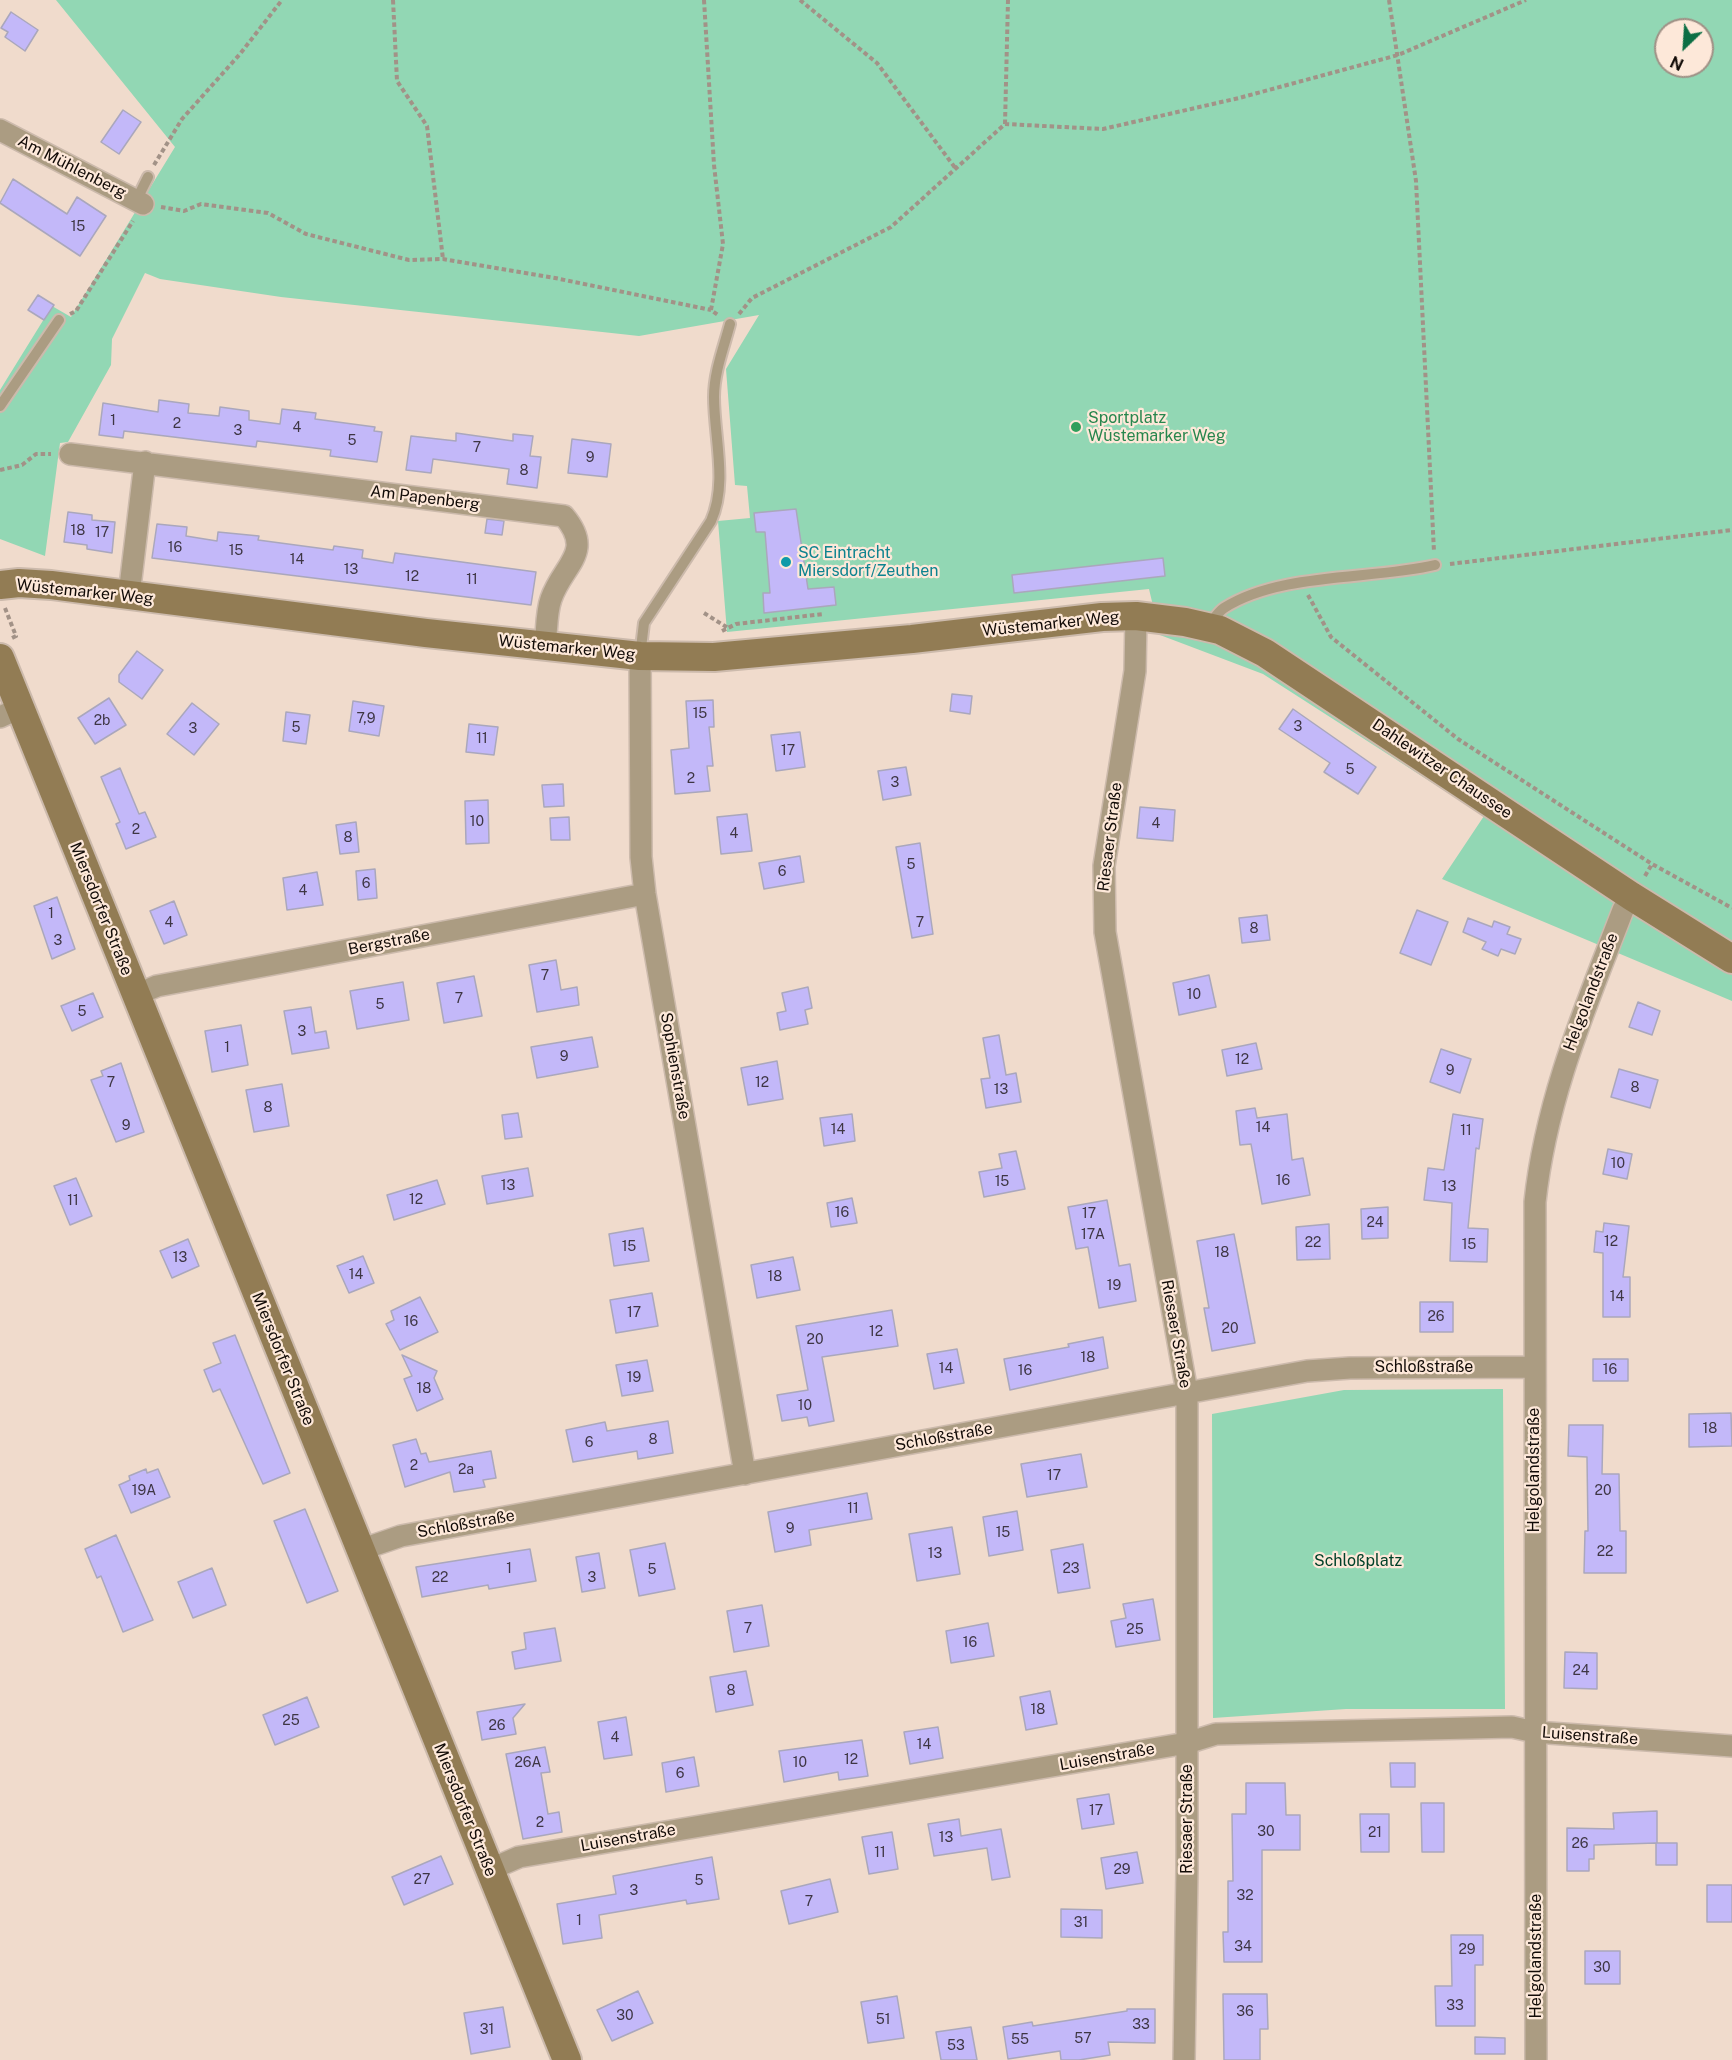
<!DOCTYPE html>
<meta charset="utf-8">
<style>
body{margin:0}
#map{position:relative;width:1732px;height:2060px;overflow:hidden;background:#f0dbcc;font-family:"Public Sans",sans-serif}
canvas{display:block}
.north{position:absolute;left:1654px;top:18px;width:60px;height:60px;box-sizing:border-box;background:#fde8d9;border:2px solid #9f9085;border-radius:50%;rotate:205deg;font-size:16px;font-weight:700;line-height:24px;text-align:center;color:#120b07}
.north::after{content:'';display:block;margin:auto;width:21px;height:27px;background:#0c6e44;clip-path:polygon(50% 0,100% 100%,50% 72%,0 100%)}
</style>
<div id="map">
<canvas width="1732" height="2060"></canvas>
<div class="north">N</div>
</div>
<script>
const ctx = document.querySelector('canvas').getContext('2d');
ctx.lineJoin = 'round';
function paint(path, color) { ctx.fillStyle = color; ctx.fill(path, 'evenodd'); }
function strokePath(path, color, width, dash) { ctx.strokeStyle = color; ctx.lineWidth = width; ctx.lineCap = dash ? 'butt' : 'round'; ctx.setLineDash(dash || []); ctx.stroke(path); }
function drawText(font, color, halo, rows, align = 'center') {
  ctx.font = font + ' "Public Sans",sans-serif'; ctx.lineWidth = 4.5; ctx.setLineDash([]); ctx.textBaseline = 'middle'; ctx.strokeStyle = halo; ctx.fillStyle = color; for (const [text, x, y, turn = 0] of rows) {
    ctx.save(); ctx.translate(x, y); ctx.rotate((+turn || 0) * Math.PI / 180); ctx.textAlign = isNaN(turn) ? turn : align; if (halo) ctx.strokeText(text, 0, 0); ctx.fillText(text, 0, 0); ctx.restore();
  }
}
paint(new Path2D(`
 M56,0H1732V1001L1442,879L1484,816L1263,674L1160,635L1149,589L727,632L718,521L750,518L747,486L735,485L726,369L759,315L639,336L281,297L160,279L145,273L112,339L111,365L68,442L60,443L45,556L0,539V390L52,306L71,317L175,147ZM1666,30H1702V66H1666Z
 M1503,1389L1505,1709H1346L1213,1718L1212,1414L1344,1390Z`), '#92d7b4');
const building = new Path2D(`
 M11,12L38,30L25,51L5,37L8,32L1,28Z
 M123,110L141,122L119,154L101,142Z
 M13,179L67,214L77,197L106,216L80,256L0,203Z
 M38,295L54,305L44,320L28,310Z
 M159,400L189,404L188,413L219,416L220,407L249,411V420L280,424L282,409L316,413L315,419L375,427L374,431L382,432L377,462L330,456L331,450L257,441L256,447L124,431L123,438L99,435L103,403L158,412Z
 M456,433L513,441V434L533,436L530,456L541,457L537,488L507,484L509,469L433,459L431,473L406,470L411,436L456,441Z
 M572,439L611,444L607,477L568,473Z
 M796,509L808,589L834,587L836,605L764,613L763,593H770L765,532H756L754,513Z
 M68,512L92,515V520L115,522L112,553L87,549V545L64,542Z
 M487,519L504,521L502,535L485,533Z
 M157,524L187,527L186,536L217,541L218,532L259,536L258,540L333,550L334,546L363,550L362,558L393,563L395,553L536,572L531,605L152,558Z
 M1163,558L1165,576L1014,593L1012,575Z
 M137,651L163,670L142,699L119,682V675Z
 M952,694L972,696L970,714L950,711Z
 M109,698L126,725L95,744L78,718Z
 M713,700L714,727H709L713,766H707L710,791L675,794L671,750L689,748L686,701Z
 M353,701L384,706L379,736L349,731Z
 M192,703L219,724L194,755L167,734Z
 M1293,709L1376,767L1358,794L1324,772L1330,763L1279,729Z
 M286,712L310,715L306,744L283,741Z
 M469,724L498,727L494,755L466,752Z
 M800,732L805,767L776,771L771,735Z
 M906,767L911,795L883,800L878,771Z
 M120,768L139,814L145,812L156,837L126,849L116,824L120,822L101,777Z
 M563,784L564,806L544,807L542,785Z
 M488,800L489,843L466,844L465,801Z
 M1140,807L1175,810L1173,841L1137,838Z
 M747,814L752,851L721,854L717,817Z
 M569,817L570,840H551L550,818Z
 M356,822L359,852L340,854L336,825Z
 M920,843L933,934L912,938L896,847Z
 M800,856L804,882L764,889L759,863Z
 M375,869L377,898L358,900L356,871Z
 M317,872L323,905L287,910L283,878Z
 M57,897L75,949L52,959L34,906Z
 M174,901L187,935L164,944L150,911Z
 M1417,910L1448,922L1431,965L1400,953Z
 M1267,915L1270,940L1242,943L1239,918Z
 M1468,918L1492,927L1494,921L1510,927L1507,934L1521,939L1515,954L1501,949L1498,956L1482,949L1486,942L1463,932Z
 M556,960L561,990L577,987L579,1005L537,1012L529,965Z
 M1209,975L1216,1007L1179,1015L1173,983Z
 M474,976L482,1016L444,1023L437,983Z
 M403,982L409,1020L357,1029L350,991Z
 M808,987L812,1008L805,1010L808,1024L780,1030L777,1013L786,1011L782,993Z
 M93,993L103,1017L72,1031L61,1006Z
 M1638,1002L1660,1011L1652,1035L1629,1027Z
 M311,1007L315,1033L326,1031L329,1048L292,1054L284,1011Z
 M241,1025L248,1065L212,1072L205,1031Z
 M999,1035L1006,1075L1016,1073L1021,1102L986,1108L981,1079L990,1078L983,1038Z
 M592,1037L598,1067L537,1078L531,1047Z
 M1256,1043L1262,1069L1227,1076L1222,1050Z
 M1441,1049L1471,1059L1460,1093L1430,1082Z
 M777,1061L783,1099L748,1105L741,1068Z
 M121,1063L144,1132L116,1142L91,1080L103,1076L101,1071Z
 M1619,1069L1658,1080L1650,1108L1611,1097Z
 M282,1084L289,1126L254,1132L246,1090Z
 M1255,1108L1257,1118L1287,1114L1292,1160L1303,1158L1310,1195L1262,1204L1251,1144L1240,1145L1236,1111Z
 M518,1113L522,1137L505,1139L502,1115Z
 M852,1114L855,1141L824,1146L820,1118Z
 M1453,1114L1483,1119L1479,1149L1476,1148L1468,1228L1488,1229L1487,1262L1450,1261L1452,1203L1424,1200L1428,1168L1444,1170Z
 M1608,1149L1632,1154L1627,1179L1603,1174Z
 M1016,1151L1025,1189L984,1197L979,1172L1002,1168L999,1154Z
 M528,1168L533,1196L487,1204L482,1176Z
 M76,1178L92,1216L70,1225L54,1186Z
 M437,1180L445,1204L394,1220L387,1195Z
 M852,1198L857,1223L831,1227L827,1203Z
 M1107,1200L1119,1266L1130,1264L1136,1301L1099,1308L1088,1247L1076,1249L1068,1207Z
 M1388,1207V1238L1362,1239L1361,1209Z
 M1604,1223L1629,1226L1623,1277H1630V1317H1603V1253L1594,1252L1596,1231L1603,1232Z
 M1329,1224L1330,1259L1297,1260L1296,1227Z
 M643,1228L649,1261L614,1266L609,1234Z
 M1234,1234L1255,1343L1212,1351L1204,1308H1209L1197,1241Z
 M188,1239L199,1266L172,1278L160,1251Z
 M363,1256L374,1283L349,1293L337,1266Z
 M793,1257L800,1290L757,1298L751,1265Z
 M652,1293L658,1326L616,1333L610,1300Z
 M420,1297L438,1332L400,1350L386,1324L394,1320L391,1311Z
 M1420,1302H1453V1332H1420Z
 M892,1310L898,1346L822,1357L834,1421L809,1426L807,1417L782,1421L777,1395L808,1390L796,1326Z
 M235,1335L290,1473L263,1484L220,1389L213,1392L204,1370L221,1363L213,1343Z
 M1103,1337L1108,1368L1010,1390L1004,1359L1069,1347L1068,1344Z
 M957,1349L964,1383L934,1389L927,1354Z
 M402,1355L437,1371L434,1378L443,1399L417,1411L404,1379L412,1376Z
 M1593,1359H1628V1381H1593Z
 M647,1360L653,1391L622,1396L616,1365Z
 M1731,1413L1732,1446L1689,1447V1414Z
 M668,1421L673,1453L638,1459L637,1451L573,1462L566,1430L605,1422L607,1431Z
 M1569,1425H1603L1602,1474H1619L1620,1531H1626V1573H1584L1585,1531H1588L1587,1457L1568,1456Z
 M416,1439L421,1454L426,1453L429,1462L491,1451L496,1478L483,1480L485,1487L454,1492L450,1472L405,1487L393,1445Z
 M1081,1454L1087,1487L1027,1497L1021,1464Z
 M146,1469L147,1473L158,1469L170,1497L131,1513L119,1485L130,1480L129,1476Z
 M867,1493L872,1519L809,1530L811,1545L775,1552L768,1512Z
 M305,1509L338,1591L307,1603L274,1521Z
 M1017,1511L1023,1550L989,1556L983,1517Z
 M952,1527L960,1574L917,1581L909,1534Z
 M116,1535L153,1620L123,1632L101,1576L97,1578L85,1549Z
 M665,1543L675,1589L639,1596L630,1550Z
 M1083,1544L1090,1588L1058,1593L1051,1550Z
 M530,1549L536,1581L489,1589L488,1585L422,1597L416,1567Z
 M599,1553L605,1588L582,1592L576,1557Z
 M212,1568L226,1605L193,1618L178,1582Z
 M1153,1599L1160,1640L1116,1647L1111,1621L1126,1618L1123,1604Z
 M762,1605L769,1646L734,1652L727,1611Z
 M988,1623L994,1656L951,1663L946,1631Z
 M555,1628L561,1661L515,1669L512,1652L526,1649L524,1633Z
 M1565,1652L1597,1653V1689L1564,1688Z
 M746,1671L753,1705L716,1712L710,1677Z
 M1050,1691L1057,1724L1026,1730L1020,1697Z
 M307,1697L319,1727L275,1745L263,1715Z
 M525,1704L513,1718L516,1734L482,1740L477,1712Z
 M626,1717L632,1755L604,1759L598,1722Z
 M938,1727L943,1758L910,1764L904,1732Z
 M862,1740L868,1776L839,1780L838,1772L784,1782L779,1751Z
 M545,1747L550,1772L541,1773L548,1814L559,1812L562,1832L523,1839L506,1754Z
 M694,1757L699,1786L666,1792L662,1763Z
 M1390,1763H1415V1787H1391Z
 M1246,1783H1285L1286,1815H1300V1850H1262V1962H1224L1223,1932H1228V1881H1233L1232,1814H1246Z
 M1109,1794L1114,1824L1082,1829L1077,1799Z
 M1421,1803H1444V1852H1422Z
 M1657,1811V1843H1677V1865H1656V1843L1594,1845V1859H1589V1871H1567V1828L1614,1829L1613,1813Z
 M1360,1814H1389V1852H1361Z
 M959,1819L961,1836L1001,1829L1010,1877L992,1880L987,1848L934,1856L928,1824Z
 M892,1832L898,1869L869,1874L862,1837Z
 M1137,1852L1143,1883L1106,1889L1101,1858Z
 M441,1856L453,1884L404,1905L392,1877Z
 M712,1857L719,1899L687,1904L686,1900L599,1915L602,1938L563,1944L557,1904L616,1894L613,1876Z
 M830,1879L838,1912L789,1924L781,1891Z
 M1707,1885H1732V1922H1707Z
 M1061,1909L1102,1910V1938L1061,1937Z
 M1451,1935H1483V1965H1475V2026H1436L1435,1986H1452Z
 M1585,1951H1620V1984H1585Z
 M638,1991L653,2023L612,2041L597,2010Z
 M1223,1994H1267L1268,2029H1260V2060H1224Z
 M897,1996L904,2038L868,2043L861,2002Z
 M503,2007L510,2047L471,2054L464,2013Z
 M1127,2009H1155V2043L1108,2042L1110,2055L1079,2060H1061L1060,2051L1008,2059L1003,2027L1032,2022L1033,2026L1127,2011Z
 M971,2027L977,2060H941L936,2032Z
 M1475,2037L1505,2038V2054H1475Z`);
paint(building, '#c3b8f9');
strokePath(building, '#aaa7bc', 1.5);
const lane = new Path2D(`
 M136,201L148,177
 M0,406L59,320
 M1209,625C1214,619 1218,612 1224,608C1280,572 1372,580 1435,565
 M640,656L644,623L711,521C728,483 714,437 714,397C714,372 724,347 730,324`);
const street = new Path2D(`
 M0,130L143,204
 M70,454L564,516C595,553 563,564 551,599C546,613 547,632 545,646
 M129,595L145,462
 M1136,616L1135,671L1104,866L1105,932L1187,1392V1869L1184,2060
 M640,656L641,857L645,894L745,1474
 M0,717L20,708
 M136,995L157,986L645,894
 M360,1550L401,1536L1307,1371L1350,1368L1534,1367
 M489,1870L519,1857L1187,1743L1216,1734L1512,1727L1535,1732L1732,1746
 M1536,2060L1535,1202C1546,1098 1586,1006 1623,910L1631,896`);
const secondary = new Path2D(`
 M0,585L19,583L51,585L426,633L640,656L714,657L912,639L1102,617L1136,616L1185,622L1220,630L1265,653L1631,896L1732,959
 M0,658L567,2060`);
strokePath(lane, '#ccbaac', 14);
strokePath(street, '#ccbaac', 24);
strokePath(secondary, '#ccbaac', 32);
strokePath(new Path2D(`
 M393,0L397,81L427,126L443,259
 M704,0L714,165L723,244L711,310L718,315
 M800,0L877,63L956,169
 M1389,0L1416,181L1434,552
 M1005,124L1008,0
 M154,165L182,119L240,54L282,0
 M161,207L184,211L201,204L268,213L306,234L409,260L443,259L555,278L711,310
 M70,314L76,311L133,221
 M739,314L752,298L891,227L1005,124L1103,129L1239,98L1398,55L1526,0
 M0,470L22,465L36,454H51
 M1450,564L1732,530
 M1308,595L1331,637L1458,739L1652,864L1732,908
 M5,608L16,636L12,638
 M704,613L728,628
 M722,631L736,624L823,614
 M1645,876L1652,864`), '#a29287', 4, [4.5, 3]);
strokePath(lane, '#ab9c82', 10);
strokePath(street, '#ab9c82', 21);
strokePath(secondary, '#927c54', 28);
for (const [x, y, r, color] of [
 [1076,427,6,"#2e9e5b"],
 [786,562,6,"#0f9aa8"]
]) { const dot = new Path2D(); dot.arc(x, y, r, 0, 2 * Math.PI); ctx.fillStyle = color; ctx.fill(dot); strokePath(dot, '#fde8d9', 2); }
drawText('14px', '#3e3644', null, [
 ["15",78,227],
 ["1",113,421],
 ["2",177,424],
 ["4",297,428],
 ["3",238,431],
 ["5",352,441],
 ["7",477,448],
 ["9",590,458],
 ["8",524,471],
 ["18",78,531],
 ["17",102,533],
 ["16",175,548],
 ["15",236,551],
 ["14",297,560],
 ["13",351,570],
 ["12",412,577],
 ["11",472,580],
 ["15",700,714],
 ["7,9",366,719],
 ["2b",102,721],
 ["3",1298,727],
 ["5",296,728],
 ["3",193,729],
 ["11",482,739],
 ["17",788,751],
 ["5",1350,770],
 ["2",691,779],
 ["3",895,783],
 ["10",477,822],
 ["4",1156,824],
 ["2",136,830],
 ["4",734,834],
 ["8",348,838],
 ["5",911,865],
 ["6",782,872],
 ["6",366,884],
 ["4",303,891],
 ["1",51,914],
 ["4",169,923],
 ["7",920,923],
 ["8",1254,929],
 ["3",58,941],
 ["7",545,976],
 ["10",1194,995],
 ["7",459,999],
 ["5",380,1005],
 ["5",82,1012],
 ["3",302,1032],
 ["1",227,1048],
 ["9",564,1057],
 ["12",1242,1060],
 ["9",1450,1071],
 ["7",111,1083],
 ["12",762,1083],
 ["8",1635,1088],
 ["13",1001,1090],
 ["8",268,1108],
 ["9",126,1126],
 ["14",1263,1128],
 ["14",838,1130],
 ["11",1466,1131],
 ["10",1618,1164],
 ["16",1283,1181],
 ["15",1002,1182],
 ["13",508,1186],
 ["13",1449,1187],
 ["12",416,1200],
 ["11",73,1201],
 ["16",842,1213],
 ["17",1089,1214],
 ["24",1375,1223],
 ["17A",1093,1235],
 ["12",1611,1242],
 ["22",1313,1243],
 ["15",1469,1245],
 ["15",629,1247],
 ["18",1222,1253],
 ["13",180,1258],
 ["14",356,1275],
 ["18",775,1277],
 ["19",1114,1286],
 ["14",1617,1297],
 ["17",634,1313],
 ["26",1436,1317],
 ["16",411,1322],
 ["20",1230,1329],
 ["12",876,1332],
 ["20",815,1340],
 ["18",1088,1358],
 ["14",946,1369],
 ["16",1610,1370],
 ["16",1025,1371],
 ["19",634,1378],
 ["18",424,1389],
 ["10",805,1406],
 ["18",1710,1429],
 ["8",653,1440],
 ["6",589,1443],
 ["2",414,1466],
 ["2a",466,1470],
 ["17",1054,1476],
 ["19A",144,1491],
 ["20",1603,1491],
 ["11",853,1509],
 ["9",790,1529],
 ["15",1003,1533],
 ["22",1605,1552],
 ["13",935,1554],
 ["1",509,1569],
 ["23",1071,1569],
 ["5",652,1570],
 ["22",440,1578],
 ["3",592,1578],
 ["7",748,1629],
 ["25",1135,1630],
 ["16",970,1643],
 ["24",1581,1671],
 ["8",731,1691],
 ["18",1038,1710],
 ["25",291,1721],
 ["26",497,1726],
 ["4",615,1738],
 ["14",924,1745],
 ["12",851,1760],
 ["26A",528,1763],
 ["10",800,1763],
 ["6",680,1774],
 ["17",1096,1811],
 ["2",540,1823],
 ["30",1266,1832],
 ["21",1375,1833],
 ["13",946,1838],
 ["26",1580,1844],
 ["11",880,1853],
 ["29",1122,1870],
 ["27",422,1880],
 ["5",699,1881],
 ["3",634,1891],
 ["32",1245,1896],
 ["7",809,1902],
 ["1",579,1921],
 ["31",1081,1923],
 ["34",1243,1947],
 ["29",1467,1950],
 ["30",1602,1968],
 ["33",1455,2006],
 ["36",1245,2012],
 ["30",625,2016],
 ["51",883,2020],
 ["33",1141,2025],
 ["31",487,2030],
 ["57",1083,2039],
 ["55",1020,2040],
 ["53",956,2046]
]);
drawText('16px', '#120b07', '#fde8d9', [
 ["Am Mühlenberg",72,167,27],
 ["Am Papenberg",425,498,7],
 ["Wüstemarker Weg",85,592,6],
 ["Wüstemarker Weg",1051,624,-6],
 ["Wüstemarker Weg",567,648,6],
 ["Dahlewitzer Chaussee",1442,769,34],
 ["Riesaer Straße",1110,837,-83],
 ["Miersdorfer Straße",101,909,68],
 ["Bergstraße",389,942,-11],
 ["Helgolandstraße",1591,992,-69],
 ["Sophienstraße",675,1066,80],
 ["Riesaer Straße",1176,1334,80],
 ["Miersdorfer Straße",283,1359,68],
 ["Schloßstraße",1424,1367],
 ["Schloßstraße",944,1437,-10],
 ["Helgolandstraße",1534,1470,-90],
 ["Schloßstraße",466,1524,-10],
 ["Luisenstraße",1590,1736,4],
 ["Luisenstraße",1107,1757,-10],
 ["Miersdorfer Straße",465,1810,68],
 ["Riesaer Straße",1187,1819,-90],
 ["Luisenstraße",628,1838,-10],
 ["Helgolandstraße",1536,1956,-90]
]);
drawText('16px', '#27864d', '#fde8d9', [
 ["Sportplatz",1088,418],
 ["Wüstemarker Weg",1088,436]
], 'left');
drawText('16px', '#0d838f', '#fde8d9', [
 ["SC Eintracht",798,553],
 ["Miersdorf/Zeuthen",798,571]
], 'left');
drawText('16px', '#004129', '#fde8d9', [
 ["Schloßplatz",1358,1561]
]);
</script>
